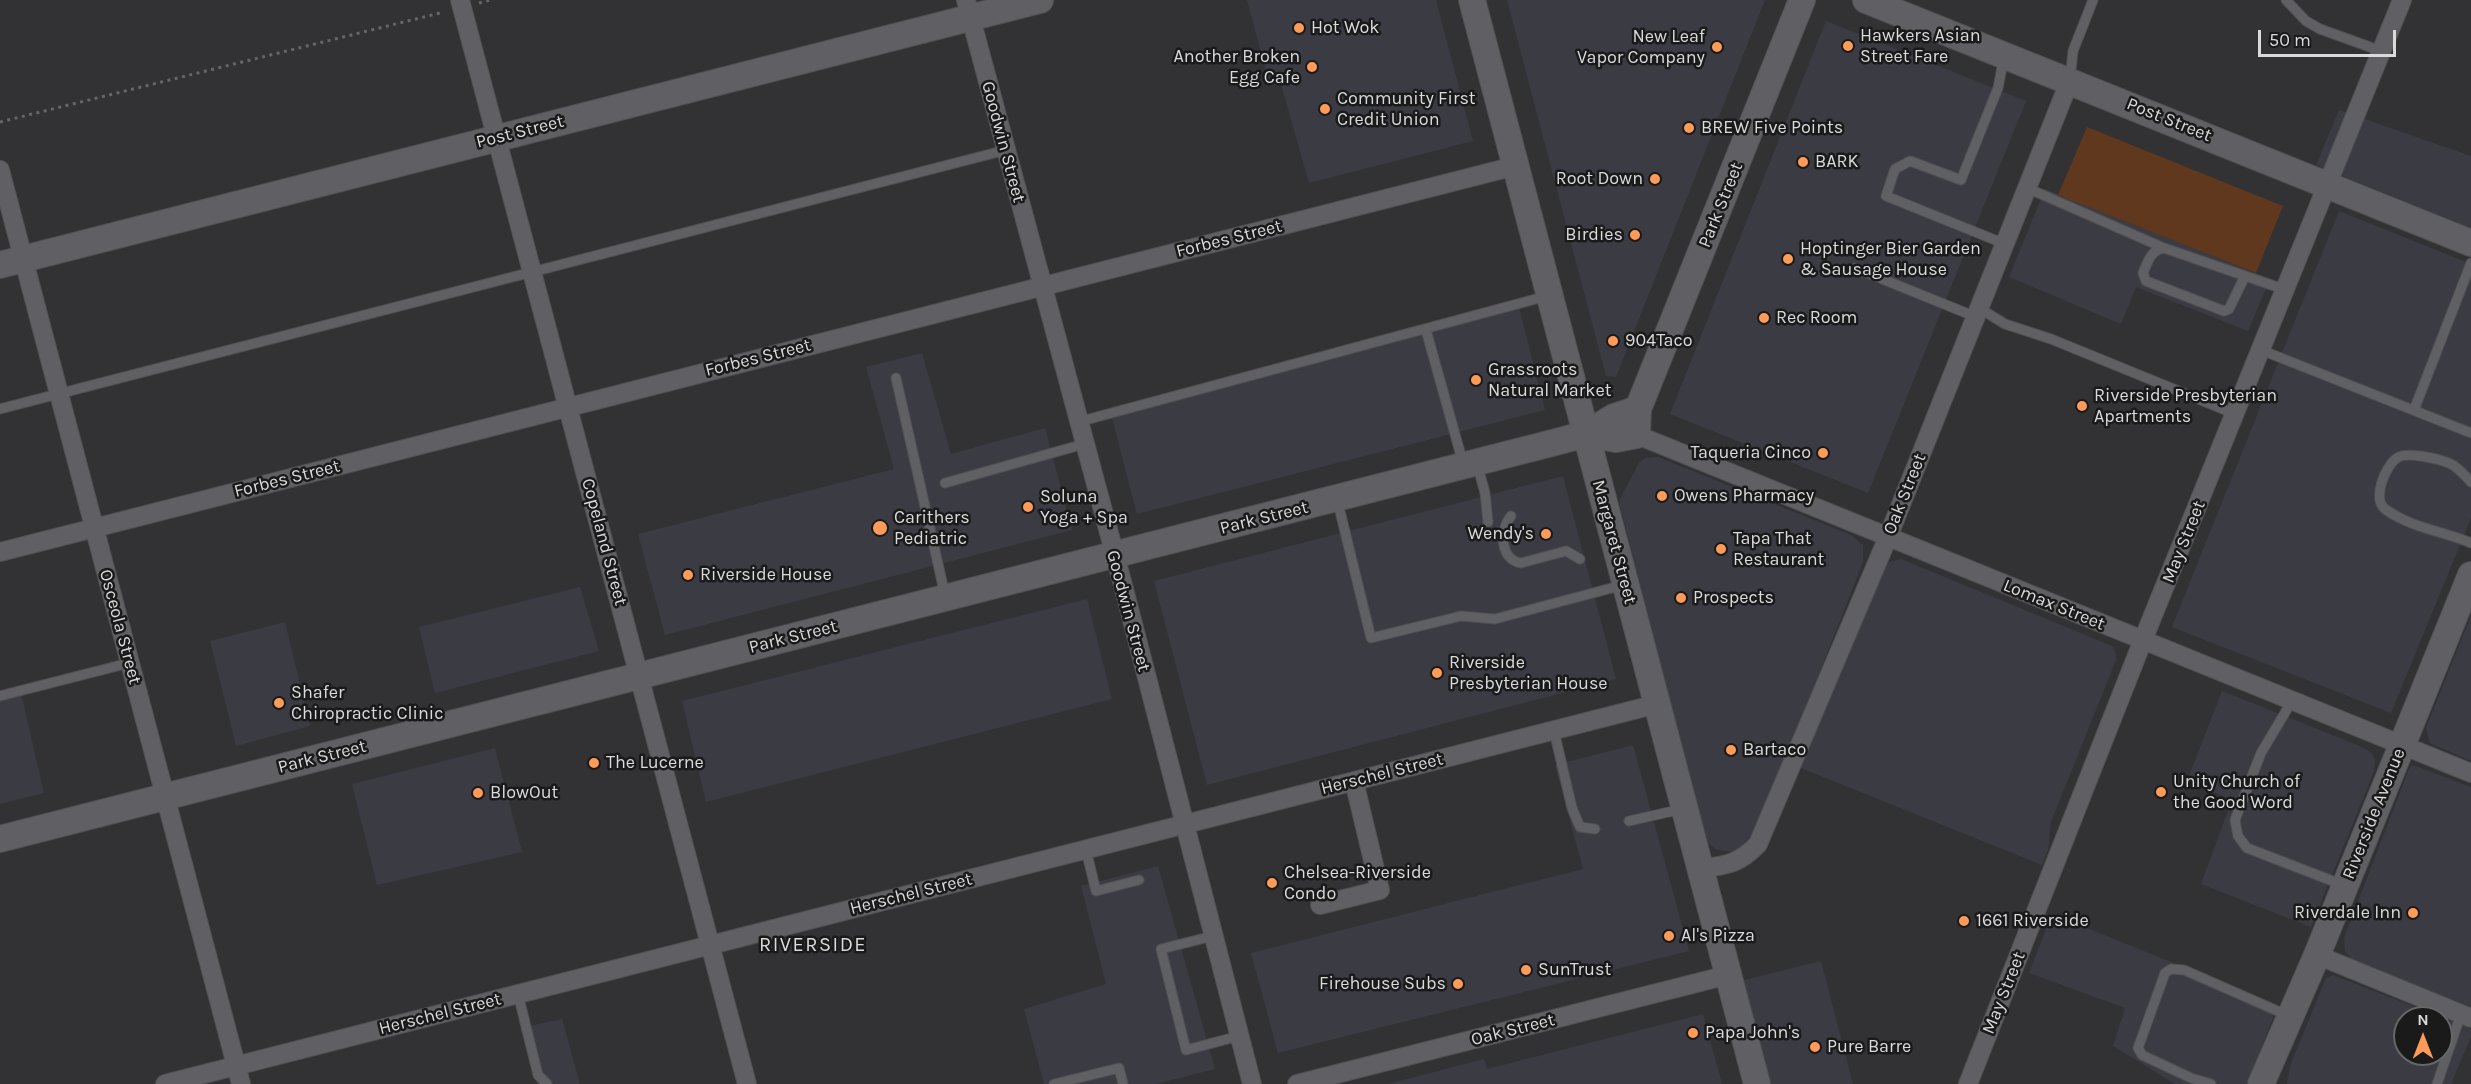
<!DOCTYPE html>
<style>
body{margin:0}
#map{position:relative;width:2471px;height:1084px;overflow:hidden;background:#323235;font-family:Karla,sans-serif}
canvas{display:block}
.north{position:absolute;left:2393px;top:1006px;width:60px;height:60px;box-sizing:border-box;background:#1a1a1b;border:2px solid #676768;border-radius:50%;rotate:0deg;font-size:16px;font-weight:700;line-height:24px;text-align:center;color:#dadadc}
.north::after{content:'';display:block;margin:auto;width:21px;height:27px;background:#fe9b59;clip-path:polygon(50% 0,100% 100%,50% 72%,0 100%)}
.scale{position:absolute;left:2258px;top:30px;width:138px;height:27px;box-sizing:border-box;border:3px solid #dadadc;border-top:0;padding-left:8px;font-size:18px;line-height:21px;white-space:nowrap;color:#dadadc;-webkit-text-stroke:4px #1a1a1b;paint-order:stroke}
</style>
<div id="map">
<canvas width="2471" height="1084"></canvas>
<div class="north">N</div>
<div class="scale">50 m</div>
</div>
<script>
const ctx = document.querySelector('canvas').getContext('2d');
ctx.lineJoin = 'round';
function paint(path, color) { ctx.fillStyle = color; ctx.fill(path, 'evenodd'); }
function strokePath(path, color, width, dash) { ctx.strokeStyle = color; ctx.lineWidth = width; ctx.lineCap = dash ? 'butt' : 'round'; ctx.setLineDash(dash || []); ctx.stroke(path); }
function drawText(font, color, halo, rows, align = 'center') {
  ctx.font = font + ' Karla,sans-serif'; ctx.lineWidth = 5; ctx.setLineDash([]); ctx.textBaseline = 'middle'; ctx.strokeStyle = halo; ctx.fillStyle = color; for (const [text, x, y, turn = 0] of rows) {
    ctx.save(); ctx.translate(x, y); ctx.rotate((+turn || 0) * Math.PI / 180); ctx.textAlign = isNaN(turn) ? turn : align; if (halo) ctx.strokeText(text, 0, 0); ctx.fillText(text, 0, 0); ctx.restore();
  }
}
paint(new Path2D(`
 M1247,0H1436L1473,141L1309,183L1281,84L1270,86Z
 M1507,0H1765L1616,377L1606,376Z
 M1826,21L2026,101L1868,493L1670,414Z
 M2339,110L2471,156V228L2316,165Z
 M2045,189L2270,279L2248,331L2136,287L2121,324L2009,277Z
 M2339,211L2471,264V518L2391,713L2172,627Z
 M1519,307L1545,410L1137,514L1112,418Z
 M922,353L951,454L1045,428L1072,530L665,635L638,534L894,469L866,367Z
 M1658,457L1851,535L1863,545V562L1759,826L1740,848L1733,852L1717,850L1709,844L1703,833L1619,501L1639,463L1645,458Z
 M1563,476L1616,679L1207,785L1154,581Z
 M1901,559L2112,646L2116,654V660L2051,822L2048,850L2042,865L1801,768L1881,573L1889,562Z
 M580,587L599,651L435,693L419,627Z
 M1087,599L1112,699L706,802L682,701Z
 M2471,616V761L2430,743L2426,728Z
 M285,622L310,726L236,746L210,641Z
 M2222,691L2362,747L2372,753L2375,760L2374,771L2311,927L2201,884L2232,800L2187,781Z
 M21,693L44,793L0,804V698Z
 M1633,745L1689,951L1278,1053L1251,953L1583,869L1555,765Z
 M495,748L522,852L377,885L352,784Z
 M2413,765L2471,787V1007L2353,961L2345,951L2344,938L2409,769Z
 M1158,866L1215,1069L1156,1084H1044L1024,1009L1106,984L1081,886Z
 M2052,914L2278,1005L2247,1084H2175L2113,1046L2125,1008L2029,973Z
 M1821,961L1853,1084H1769L1741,981Z
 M2333,975L2471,1029V1037L2451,1084H2287L2290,1066L2326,978ZM2405,1018H2441V1054H2405Z
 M1703,1014L1722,1084H1388L1484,1059L1487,1069Z
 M562,1019L580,1084H537L520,1028Z`), '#3b3b44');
paint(new Path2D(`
 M2087,127L2283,206L2256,273L2058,195Z`), '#5f381e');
const lane = new Path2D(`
 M2286,0L2306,21L2320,29L2381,51
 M2004,57L1998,88L1961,180L1910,161L1895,169L1886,196L2005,244
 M2070,80L2073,51L2093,0
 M2027,188L2164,248
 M1855,268L1976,317
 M2245,276L2229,309L2224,311L2146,281L2143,273C2148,261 2151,250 2164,248L2286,290
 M1979,308L2005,324L2051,339L2235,414
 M1426,330L1463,463
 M2261,350L2471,433
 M896,378L945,595
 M0,409L1006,150
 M2414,410L2471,263
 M1078,422L1547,296
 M1477,463L1485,493L1488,522
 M2471,482C2465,476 2459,468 2451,464C2440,459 2406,451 2397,458C2385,466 2372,499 2385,509C2411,528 2443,531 2471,543
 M945,483L1084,444
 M1337,499L1371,638L1461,616L1495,619L1623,585
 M1511,516C1499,530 1500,560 1521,563L1566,551L1580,559
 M0,696L129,663
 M2292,701L2261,753L2235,820L2238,836L2247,848L2343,885
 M1554,731L1572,808L1580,827L1595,829
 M1629,821L1682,809
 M1086,850L1096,891L1139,880
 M1213,936L1161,949L1186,1050L1239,1036
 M518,994L538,1075L547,1084
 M1054,1084L1119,1068L1123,1084
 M2211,1084L2191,1078L2142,1055L2138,1048L2165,973L2171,969L2184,970L2289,1016
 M2437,1084L2461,1014`);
const street = new Path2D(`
 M460,0L747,1084
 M966,0L1123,585L1252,1084
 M0,170L241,1084
 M1637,435L2471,773
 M0,552L1515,166
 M1700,869C1727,865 1739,864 1758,844L1888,537L2070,80
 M1320,905L1380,890L1354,781
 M2317,955L2471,1018
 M165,1084L1657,704
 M1297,1084L1728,975
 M1968,1084L2143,640L2402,0`);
const secondary = new Path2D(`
 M1472,0L1757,1084
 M1866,0L2471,243
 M0,265L1040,0
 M1586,434L1616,439L1637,435L1638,409L1802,0
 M0,839L1556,442L1586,434L1614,417L1638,409
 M2261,1084L2317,955L2471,575`);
strokePath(lane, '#505052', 11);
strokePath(street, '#505052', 20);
strokePath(secondary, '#505052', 28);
strokePath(new Path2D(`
 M479,3L490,0
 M0,122L444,12`), '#666668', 3, [3, 4.5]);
strokePath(lane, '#606064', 9);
strokePath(street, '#606064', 18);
strokePath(secondary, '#606064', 26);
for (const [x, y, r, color] of [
 [1299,28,6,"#fe9b59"],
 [1848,46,6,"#fe9b59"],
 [1717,47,6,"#fe9b59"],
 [1312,67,6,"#fe9b59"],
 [1325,109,6,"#fe9b59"],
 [1689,128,6,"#fe9b59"],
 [1803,162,6,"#fe9b59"],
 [1655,179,6,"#fe9b59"],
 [1635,235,6,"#fe9b59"],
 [1788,259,6,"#fe9b59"],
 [1764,318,6,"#fe9b59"],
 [1613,341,6,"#fe9b59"],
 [1476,380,6,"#fe9b59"],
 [2082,406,6,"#fe9b59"],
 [1823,453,6,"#fe9b59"],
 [1662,496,6,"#fe9b59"],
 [1028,507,6,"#fe9b59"],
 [880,528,8,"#fe9b59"],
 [1546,534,6,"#fe9b59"],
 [1721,549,6,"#fe9b59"],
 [688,575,6,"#fe9b59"],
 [1681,598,6,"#fe9b59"],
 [1437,673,6,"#fe9b59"],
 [279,703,6,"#fe9b59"],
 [1731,750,6,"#fe9b59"],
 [594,763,6,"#fe9b59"],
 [2161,792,6,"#fe9b59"],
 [478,793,6,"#fe9b59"],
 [1272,883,6,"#fe9b59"],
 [2413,913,6,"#fe9b59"],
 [1964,921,6,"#fe9b59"],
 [1669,936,6,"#fe9b59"],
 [1526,970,6,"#fe9b59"],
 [1458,984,6,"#fe9b59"],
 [1693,1033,6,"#fe9b59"],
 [1815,1047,6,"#fe9b59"]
]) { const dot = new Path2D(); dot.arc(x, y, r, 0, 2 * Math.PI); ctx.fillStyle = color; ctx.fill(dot); strokePath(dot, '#1a1a1b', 2); }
drawText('18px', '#dadadc', '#1a1a1b', [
 ["Hot Wok",1311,28],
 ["Hawkers Asian",1860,36],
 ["Street Fare",1860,57],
 ["New Leaf",1705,37,"right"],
 ["Vapor Company",1705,58,"right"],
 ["Another Broken",1300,57,"right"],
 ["Egg Cafe",1300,78,"right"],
 ["Community First",1337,99],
 ["Credit Union",1337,120],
 ["BREW Five Points",1701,128],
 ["BARK",1815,162],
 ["Root Down",1643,179,"right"],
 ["Birdies",1623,235,"right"],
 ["Hoptinger Bier Garden",1800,249],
 ["& Sausage House",1800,270],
 ["Rec Room",1776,318],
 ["904Taco",1625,341],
 ["Grassroots",1488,370],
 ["Natural Market",1488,391],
 ["Riverside Presbyterian",2094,396],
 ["Apartments",2094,417],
 ["Taqueria Cinco",1811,453,"right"],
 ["Owens Pharmacy",1674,496],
 ["Soluna",1040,497],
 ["Yoga + Spa",1040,518],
 ["Carithers",894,518],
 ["Pediatric",894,539],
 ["Wendy's",1534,534,"right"],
 ["Tapa That",1733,539],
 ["Restaurant",1733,560],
 ["Riverside House",700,575],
 ["Prospects",1693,598],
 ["Riverside",1449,663],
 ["Presbyterian House",1449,684],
 ["Shafer",291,693],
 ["Chiropractic Clinic",291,714],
 ["Bartaco",1743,750],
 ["The Lucerne",606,763],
 ["Unity Church of",2173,782],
 ["the Good Word",2173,803],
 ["BlowOut",490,793],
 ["Chelsea-Riverside",1284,873],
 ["Condo",1284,894],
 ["Riverdale Inn",2401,913,"right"],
 ["1661 Riverside",1976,921],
 ["Al's Pizza",1681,936],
 ["SunTrust",1538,970],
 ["Firehouse Subs",1446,984,"right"],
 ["Papa John's",1705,1033],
 ["Pure Barre",1827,1047]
], 'left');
drawText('18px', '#dadadc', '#1a1a1b', [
 ["Post Street",2169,120,22],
 ["Post Street",520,132,-14],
 ["Goodwin Street",1003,142,75],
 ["Park Street",1721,205,-68],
 ["Forbes Street",1229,239,-14],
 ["Forbes Street",758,358,-14],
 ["Forbes Street",287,479,-14],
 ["Oak Street",1905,494,-68],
 ["Park Street",1264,518,-14],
 ["Copeland Street",604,542,75],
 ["Margaret Street",1614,542,75],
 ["May Street",2184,542,-68],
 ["Lomax Street",2054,605,22],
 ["Goodwin Street",1128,611,75],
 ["Osceola Street",120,627,75],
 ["Park Street",793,637,-14],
 ["Park Street",322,757,-14],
 ["Herschel Street",1382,774,-14],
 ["Riverside Avenue",2374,814,-68],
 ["Herschel Street",911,894,-14],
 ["May Street",2004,993,-68],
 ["Herschel Street",440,1014,-14],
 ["Oak Street",1513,1030,-14]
]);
ctx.letterSpacing = '1.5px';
drawText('20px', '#dadadc', '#1a1a1b', [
 ["RIVERSIDE",813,945]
]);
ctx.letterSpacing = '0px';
</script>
